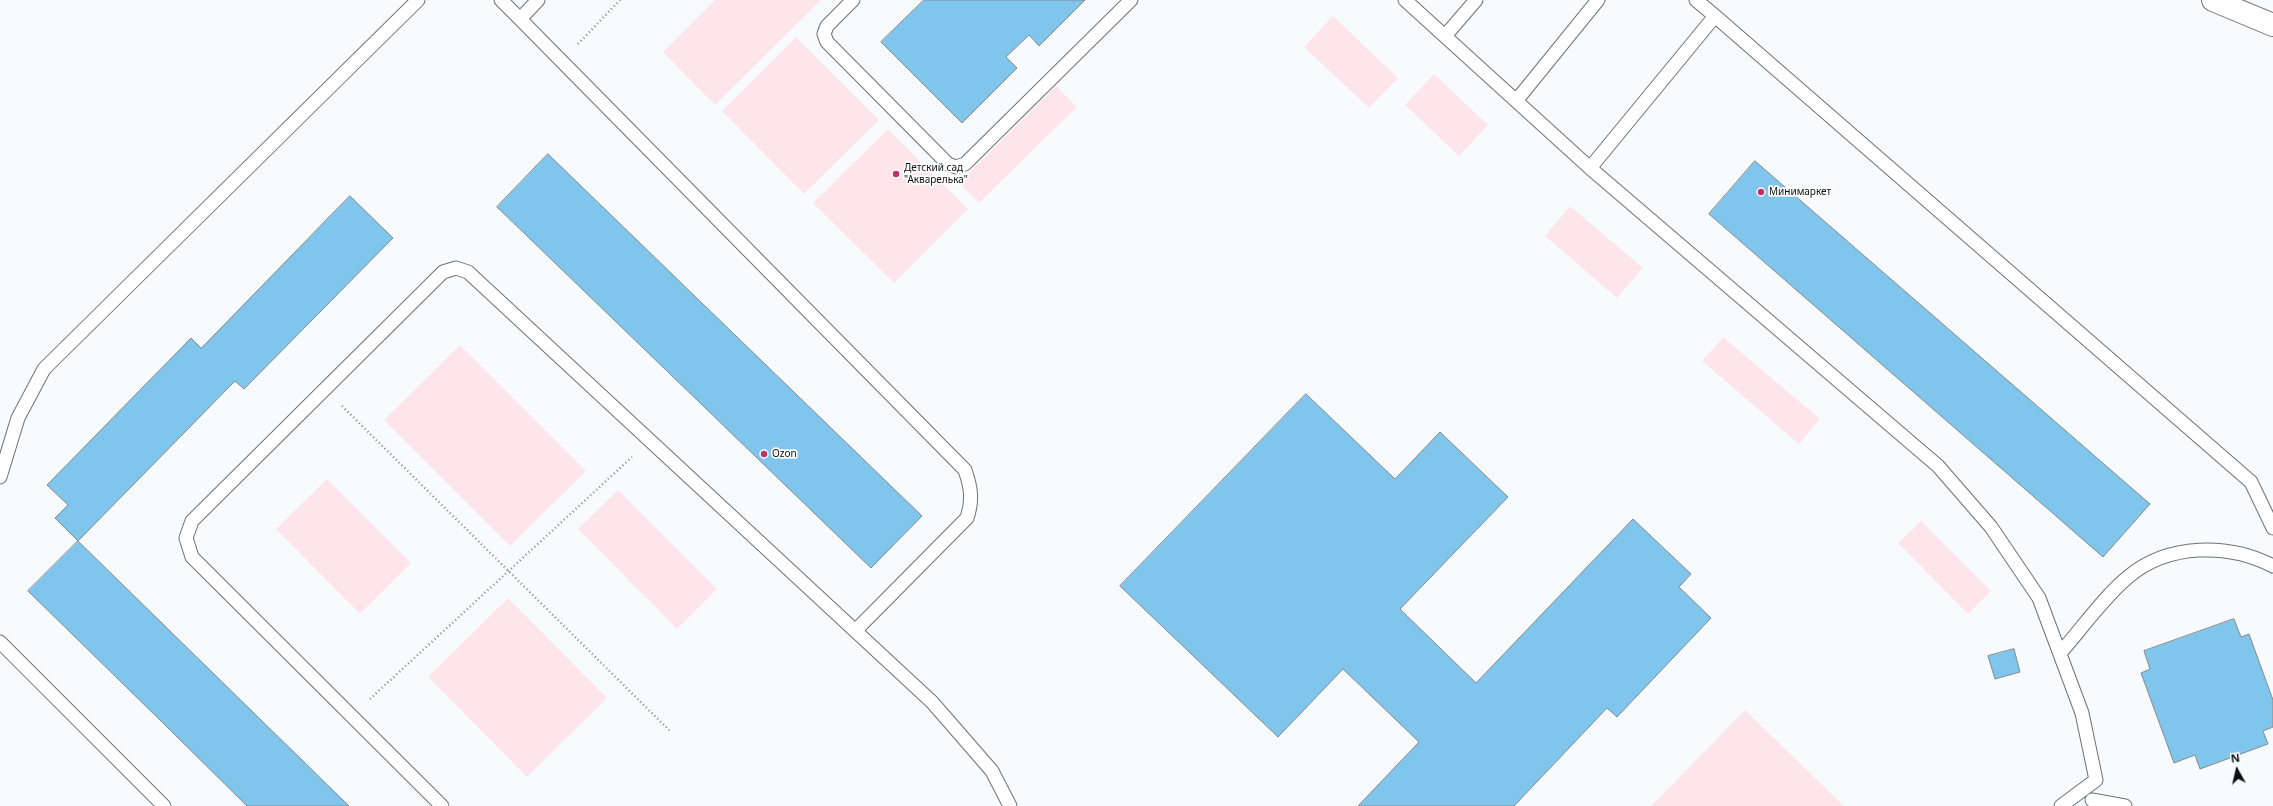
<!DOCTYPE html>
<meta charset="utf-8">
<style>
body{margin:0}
#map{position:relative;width:2273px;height:806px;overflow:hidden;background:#f8fbfe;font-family:"Noto Sans",sans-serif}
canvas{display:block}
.north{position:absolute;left:2217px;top:750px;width:40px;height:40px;-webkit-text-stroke:3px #fff;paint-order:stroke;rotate:352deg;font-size:11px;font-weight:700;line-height:16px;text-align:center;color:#0d0e0f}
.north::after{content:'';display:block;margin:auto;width:14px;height:18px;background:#0d0e0f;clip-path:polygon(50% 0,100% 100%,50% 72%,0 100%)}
</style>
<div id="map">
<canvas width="2273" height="806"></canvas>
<div class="north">N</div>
</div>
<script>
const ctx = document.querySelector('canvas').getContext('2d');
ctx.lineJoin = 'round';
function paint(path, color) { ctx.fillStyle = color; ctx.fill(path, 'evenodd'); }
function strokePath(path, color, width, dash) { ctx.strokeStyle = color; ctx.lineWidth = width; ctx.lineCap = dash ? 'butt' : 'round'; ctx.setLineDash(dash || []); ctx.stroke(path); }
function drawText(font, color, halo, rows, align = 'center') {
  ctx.font = font + ' "Noto Sans",sans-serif'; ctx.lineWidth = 3.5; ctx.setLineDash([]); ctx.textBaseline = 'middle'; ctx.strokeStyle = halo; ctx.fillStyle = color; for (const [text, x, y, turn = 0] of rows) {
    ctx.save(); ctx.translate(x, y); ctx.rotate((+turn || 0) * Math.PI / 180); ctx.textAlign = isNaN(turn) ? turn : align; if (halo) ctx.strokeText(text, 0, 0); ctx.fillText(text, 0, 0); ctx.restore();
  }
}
paint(new Path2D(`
 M715,0H821L715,105L663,52Z
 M1333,16L1398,78L1369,108L1304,47Z
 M796,37L879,120L804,194L722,111Z
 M1434,74L1488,125L1459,156L1405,105Z
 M1056,86L1077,107L979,203L959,183Z
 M888,129L968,209L894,283L813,203Z
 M1570,206L1643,268L1617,298L1545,236Z
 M1723,337L1820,419L1799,444L1702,361Z
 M460,345L586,471L510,546L384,420Z
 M327,479L411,563L360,614L276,529Z
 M618,490L717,589L677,629L578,529Z
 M1921,521L1991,591L1968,614L1898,543Z
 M508,598L607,698L527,777L428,677Z
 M1745,710L1844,806H1651Z`), '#fde5eb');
const building = new Path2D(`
 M924,0H1085L1039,46L1029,35L1006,57L1017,68L962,123L881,42Z
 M548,154L922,516L871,568L497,207Z
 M1755,161L2150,504L2103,557L1709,214Z
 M350,196L393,238L244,389L235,381L78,541L55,518L68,505L47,485L191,338L201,348Z
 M1306,394L1395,479L1440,432L1508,497L1400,609L1476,683L1633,519L1691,574L1679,587L1711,618L1617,717L1607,708L1514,806H1358L1419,742L1343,669L1278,737L1120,586Z
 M78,541L260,719L349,806H247L165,725L28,591Z
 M2234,619L2241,637L2249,634L2273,700V727L2263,731L2268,744L2200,769L2195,755L2174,763L2141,673L2150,669L2144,651Z
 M2014,649L2020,672L1995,679L1988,656Z`);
paint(building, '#80c5ec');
strokePath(building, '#878a8c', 1);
const service = new Path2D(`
 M501,0L520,19
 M538,0L520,19L965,470C971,487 973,500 967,518L855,631
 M853,0L827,26L824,34L827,42L948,164L956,167L965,164L1131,0
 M1405,0L1590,168L1715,16L2251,482L2273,528
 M1696,0L1715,16
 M1445,36L1476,0
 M1516,101L1598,0
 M1590,168L1938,466L1991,527L2039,598L2082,713L2096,780L2061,806
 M0,477L18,418L44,369L418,0
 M0,642L164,806
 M2061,652C2083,627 2103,598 2128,577C2168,543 2229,543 2273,566
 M2092,800L2125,806
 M442,806L192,557L186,538L192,521L443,272L456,268L468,272L932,702L992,771L1010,806`);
const tertiary = new Path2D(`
 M2213,0L2273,25`);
strokePath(service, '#6e7173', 15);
strokePath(tertiary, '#6e7173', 24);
strokePath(new Path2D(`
 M578,44L620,0
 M342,406L670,731
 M370,699L632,457`), '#87898b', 2.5, [1, 3]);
strokePath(service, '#fff', 13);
strokePath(tertiary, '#fff', 22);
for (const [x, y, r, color] of [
 [896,174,4,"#be3268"],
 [1761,192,4,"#be3268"],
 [764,454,4,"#be3268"]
]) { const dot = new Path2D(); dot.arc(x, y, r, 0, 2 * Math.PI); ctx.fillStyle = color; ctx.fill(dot); strokePath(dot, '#fff', 1.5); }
drawText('10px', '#0d0e0f', '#fff', [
 ["Детский сад",904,168],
 ["\"Акварелька\"",904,180],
 ["Минимаркет",1769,192],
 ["Ozon",772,454]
], 'left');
</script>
